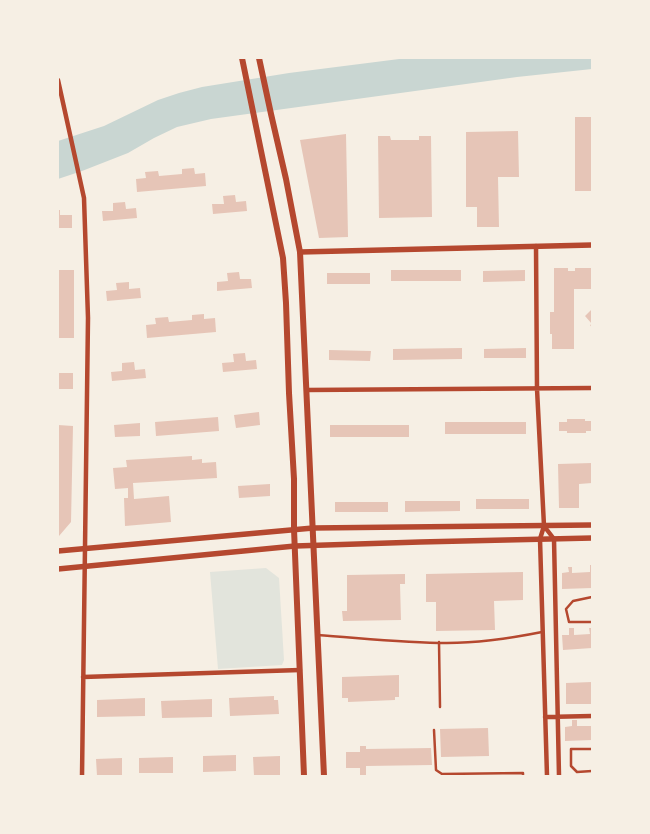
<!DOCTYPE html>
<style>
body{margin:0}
#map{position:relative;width:650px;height:834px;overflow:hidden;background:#f6efe4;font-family:Rubik,sans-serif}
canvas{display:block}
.frame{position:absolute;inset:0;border:59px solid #f6efe4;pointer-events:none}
</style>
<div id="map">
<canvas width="650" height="834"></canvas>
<div class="frame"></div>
</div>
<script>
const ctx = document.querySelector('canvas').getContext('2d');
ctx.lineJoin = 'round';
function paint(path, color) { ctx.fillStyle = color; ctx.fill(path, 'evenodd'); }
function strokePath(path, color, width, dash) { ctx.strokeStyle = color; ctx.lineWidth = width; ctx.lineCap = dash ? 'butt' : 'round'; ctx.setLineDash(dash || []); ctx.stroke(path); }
paint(new Path2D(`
 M266,568L279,578L284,660L282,665L218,669L210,572Z`), '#e2e4dc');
paint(new Path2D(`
 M407,58H592V69L517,77L211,119L177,127L154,138L128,153L82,171L58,179V141L104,126L158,100L179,93L202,87L289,73Z`), '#c9d6d2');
paint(new Path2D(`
 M575,117H592V191H575Z
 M518,131L519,177H498L499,227H477V207H466V132Z
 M346,134L348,237L319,238L300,140Z
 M378,136H390L391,140H419V136H431L432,217L379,218Z
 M194,168L195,174L205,173L206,186L137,192L136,179L146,178L145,172L158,171L159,176L182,174V169Z
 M235,195L236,202L246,201L247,211L213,214L212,204H224L223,196Z
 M125,202L126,209L136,208L137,218L103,221L102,211H113V203Z
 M58,210H60V215H72V228H58Z
 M554,268H568V271H575V268H592V289H574V349H552V334H550V312H554Z
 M59,270H74V338H58L59,286H58V271H59Z
 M391,270H461V281H391Z
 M525,270V281L483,282V271Z
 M239,272L240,279H251L252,288L217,291V282L228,281L227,273Z
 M327,273H370V284H327Z
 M129,282V289L140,288L141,298L107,301L106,291L117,290L116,283Z
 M592,309V328L590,325L592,324L585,316Z
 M204,314V319L215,318L216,332L147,338L146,325L156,324L155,318L168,317L169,322L192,320V315Z
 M462,348V359L393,360V349Z
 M526,348V358H484V349Z
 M329,350L371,351L370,361L329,360Z
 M245,353L246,361L256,360L257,369L223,372L222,363L234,362L233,354Z
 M134,362L135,370L145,369L146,378L112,381L111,372L122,371V363Z
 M58,373H73V389H58Z
 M259,412L260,425L236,428L234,415Z
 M218,417L219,431L156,436L155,422Z
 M567,419H585V421H592V431H586V433H567V431H559V422H567Z
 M445,422H526V434H445Z
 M140,423V436L115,437L114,425Z
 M58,425L73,426L71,522L59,536H58Z
 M330,425H409V437H330Z
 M192,456V460L202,459V463L216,462L217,478L133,483L134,499L169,496L171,522L125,526L124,498H128V488L115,489L113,468L127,467L126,460Z
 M592,463V483L579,484V508H559L558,464Z
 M270,484V496L239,498L238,486Z
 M476,499H529V509H476Z
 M405,501H460V511L405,512Z
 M335,502H388V512H335Z
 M590,565H592V588L562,589V573L569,572L568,567H572V573L590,572Z
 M523,572V600L494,601L495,630L436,631V602H426V574Z
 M405,574V584H400L401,620L343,621L342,611H347V575Z
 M569,628H574V635L590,634L589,628H592V648L563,650L562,635H569Z
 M399,675V697H395V700L348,702V698H342V677Z
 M592,682V704H566V683Z
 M274,696V700H278L279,714L230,716L229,698Z
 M145,698V716L97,717V700Z
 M212,699V717L162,718L161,701Z
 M572,720H577V726H592V740L565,741V727L572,726Z
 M488,728L489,756L441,757L440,729Z
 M360,746H366V749L431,748L432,765L366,766V776H360V768H346V752H360Z
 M236,755V771L203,772V756Z
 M280,756V775L254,776L253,757Z
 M173,757V773H139V758Z
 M122,758V776H97L96,759Z`), '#e6c5b7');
strokePath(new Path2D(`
 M592,597L573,601L566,609L569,622H592
 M317,635C361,638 404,643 447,643C479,643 512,638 542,632
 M439,642L440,707
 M434,730L436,770L442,774L523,773V776
 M592,749H571V766L577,772L592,771`), '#b5482f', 2.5);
strokePath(new Path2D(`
 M58,80L84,198L88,318L82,776
 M536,246L537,389L544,526L540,539L547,776
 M307,390L592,388
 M544,526L554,539L559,776
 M83,677L300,670
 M545,717L592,716`), '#b5482f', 4.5);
strokePath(new Path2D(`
 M300,252L592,245
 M58,551L313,528L592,525
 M58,569L295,546L420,542L592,538`), '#b5482f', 5.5);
strokePath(new Path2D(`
 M242,58L283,258L286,303L289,393L294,479V529L304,776
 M259,58L271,114L286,179L300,252L324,776`), '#b5482f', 6);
</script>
